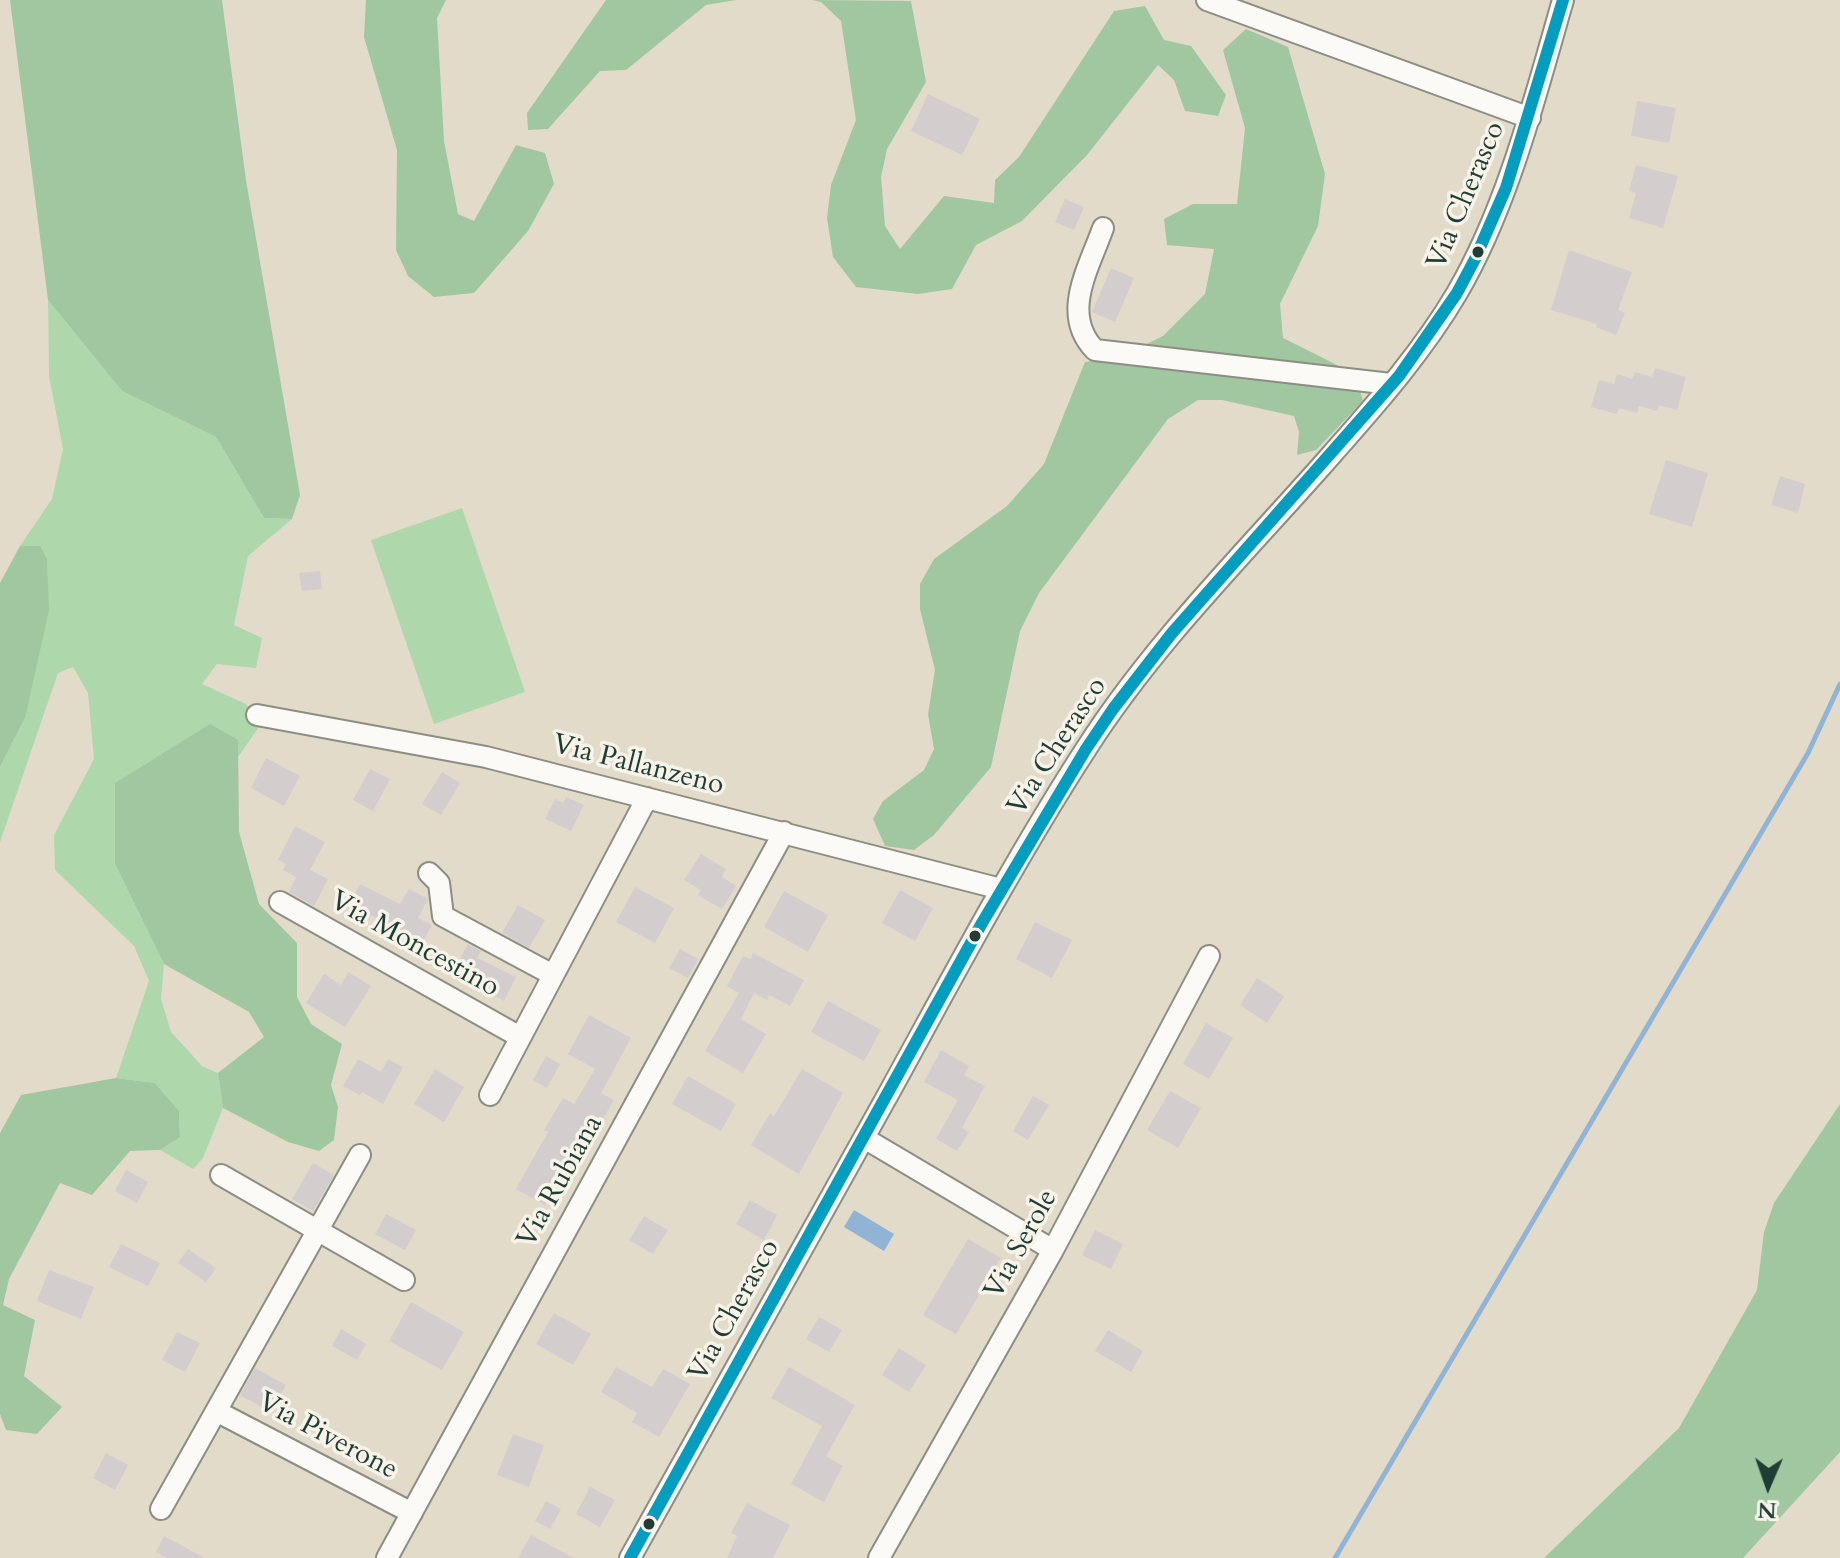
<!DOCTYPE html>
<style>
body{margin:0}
#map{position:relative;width:1840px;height:1558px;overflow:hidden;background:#e2dbca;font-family:Cardo,serif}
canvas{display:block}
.north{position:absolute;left:1728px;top:1446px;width:80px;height:80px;-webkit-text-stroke:6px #f7f3e8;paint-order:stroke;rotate:182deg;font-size:22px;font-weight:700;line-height:32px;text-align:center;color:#1f3d34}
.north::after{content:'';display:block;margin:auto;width:28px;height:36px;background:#1f3d34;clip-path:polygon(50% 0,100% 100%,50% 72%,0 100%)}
</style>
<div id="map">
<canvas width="1840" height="1558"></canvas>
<div class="north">N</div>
</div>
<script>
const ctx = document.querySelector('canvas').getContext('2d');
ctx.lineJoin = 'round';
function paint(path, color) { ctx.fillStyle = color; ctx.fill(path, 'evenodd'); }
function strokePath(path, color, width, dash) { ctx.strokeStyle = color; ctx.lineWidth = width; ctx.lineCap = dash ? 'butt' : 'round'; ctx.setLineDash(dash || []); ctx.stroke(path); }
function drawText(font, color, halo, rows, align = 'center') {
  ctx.font = font + ' Cardo,serif'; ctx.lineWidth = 7; ctx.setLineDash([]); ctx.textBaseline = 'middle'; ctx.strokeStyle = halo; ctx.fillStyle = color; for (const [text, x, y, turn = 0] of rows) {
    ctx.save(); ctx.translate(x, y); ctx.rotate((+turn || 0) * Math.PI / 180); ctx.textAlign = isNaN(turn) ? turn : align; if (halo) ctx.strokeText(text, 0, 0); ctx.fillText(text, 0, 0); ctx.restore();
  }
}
paint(new Path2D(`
 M48,300L122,391L216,437L264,518L292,519L248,556L234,625L262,638L256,668L217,664L202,684L246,704L261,724L238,757V740L115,864L164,964L161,999L171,1032L202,1066L218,1073L223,1108L203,1158L193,1169L160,1150L180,1137L179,1111L155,1083L116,1078L149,981L134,946L55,870L54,835L94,759L88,693L73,667L58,673L0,842V767L25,718L40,546H20L52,499L63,449L49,376Z
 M462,508L525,692L434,724L371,540Z`), '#afd7ac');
paint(new Path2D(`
 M10,0H222L246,180L300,495L292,519L264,518L216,437L122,391L48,300Z
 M366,0H446L437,18L444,141L458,214L474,221L516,145L545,153L554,184L528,231L474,293L434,297L408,276L396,250L397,150L364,37Z
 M606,0H736L706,5L626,70L600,71L548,129L528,130L527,113Z
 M812,0L911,1L926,82L887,149L881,177L885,226L900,249L944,196L994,203L995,180L1019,157L1114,11L1145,6L1164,40L1191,46L1226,95L1218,116L1185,111L1174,80L1158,65L1087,155L1022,221L976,245L952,289L918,294L856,287L833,257L827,218L831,185L856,120L841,21L821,2Z
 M1246,29L1288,47L1325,174L1318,226L1280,304L1283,338L1355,374L1363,401L1316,450L1297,455L1299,432L1294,416L1222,400H1198L1168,419L1039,593L1020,631L991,767L934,835L914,850L885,846L873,819L883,801L924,770L934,749L928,714L935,670L920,609V584L934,559L1007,506L1044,464L1085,362L1118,358L1163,336L1205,294L1214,249L1167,245L1164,219L1193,204H1237L1245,128L1223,50Z
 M20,546H40L47,559L49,610L25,718L0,767V583Z
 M210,724L238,740L239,832L259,904L297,943V997L311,1024L342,1044L331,1085L338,1107L334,1140L319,1151L288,1142L223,1108L218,1073L264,1037L249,1012L164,964L115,864V783Z
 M116,1078L155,1083L179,1111L180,1137L160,1150L130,1151L92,1195L60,1183L9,1279L3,1305L35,1320L24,1376L62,1407L37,1434L6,1430L0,1414V1133L21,1095Z
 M1840,1104V1452L1743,1558H1544L1679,1428L1757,1290L1764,1232L1774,1203Z`), '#a1c7a0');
paint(new Path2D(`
 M854,1210L894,1234L884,1251L844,1227Z`), '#91b3d5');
strokePath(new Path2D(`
 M1335,1558L1808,753L1840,684`), '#91b3d5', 5);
paint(new Path2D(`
 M928,94L980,119L962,155L911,131Z
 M1637,101L1676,108L1669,143L1631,136Z
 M1636,165L1678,176L1663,228L1629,218L1636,193L1629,191Z
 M1065,199L1084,207L1074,230L1055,222Z
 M1569,250L1632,272L1618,310L1625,313L1616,335L1596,327L1597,324L1551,310Z
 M1111,268L1134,278L1115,322L1092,312Z
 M1655,368L1686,377L1677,410L1659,405L1657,411L1639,406L1637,413L1619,408L1617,414L1591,407L1599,380L1614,384L1617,374L1632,379L1635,372L1652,377Z
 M1666,460L1708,473L1692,527L1649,514Z
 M1780,476L1805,484L1798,513L1771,505Z
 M320,571L322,589L302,591L299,573Z
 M266,758L300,776L284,806L251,788Z
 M370,769L390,779L373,811L353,800Z
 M442,772L460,783L441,815L422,804Z
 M566,797L584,805L571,831L545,819L555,799L563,803Z
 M295,826L325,842L310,870L328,879L314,906L289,892L296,877L283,870L286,864L278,860Z
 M701,854L726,869L722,877L736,886L722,909L698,895L701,890L684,880Z
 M360,884L400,904L409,889L428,899L418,918L432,925L422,943L371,915L369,920L347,908Z
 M635,887L674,908L655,943L616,922Z
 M900,890L933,908L915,941L882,923Z
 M784,891L828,915L808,952L764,927Z
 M518,905L545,920L529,948L502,933Z
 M1035,922L1072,940L1052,978L1016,959Z
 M468,944L481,951L477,958L516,977L504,1001L452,974Z
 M680,949L698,959L688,978L669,968Z
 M753,953L804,980L790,1006L769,995L767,1000L754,993L741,1019L766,1034L743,1073L705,1051L739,993L727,986L743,956L750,959Z
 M348,972L371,986L345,1027L306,1003L324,974L341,985Z
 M1257,978L1284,996L1267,1023L1240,1005Z
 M828,1001L881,1030L864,1061L811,1032Z
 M589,1015L631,1038L601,1093L614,1100L584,1152L576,1148L545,1205L516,1189L548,1132L544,1130L563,1098L574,1104L595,1069L568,1054Z
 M1206,1023L1233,1038L1209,1079L1183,1064Z
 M941,1050L969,1066L964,1075L985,1086L962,1128L969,1132L957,1151L936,1139L958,1100L924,1082Z
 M546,1056L560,1064L547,1088L533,1080Z
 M358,1059L381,1072L388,1059L403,1067L383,1104L362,1092L360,1095L343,1086Z
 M435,1069L464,1087L444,1122L414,1104Z
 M802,1069L843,1093L799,1174L751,1145L770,1113L774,1116Z
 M688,1076L736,1104L721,1131L672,1104Z
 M1170,1091L1201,1108L1178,1148L1147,1130Z
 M1033,1096L1049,1105L1028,1140L1013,1131Z
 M313,1163L334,1175L313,1211L292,1199Z
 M126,1170L148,1182L137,1203L115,1191Z
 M750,1200L777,1215L764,1240L736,1224Z
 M386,1214L416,1230L405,1250L375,1234Z
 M644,1216L668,1230L653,1254L629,1240Z
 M1095,1230L1123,1244L1111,1269L1082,1255Z
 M968,1239L1001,1258L956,1334L923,1315Z
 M121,1244L160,1263L148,1286L109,1267Z
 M188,1249L216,1268L206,1282L178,1263Z
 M49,1270L94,1287L81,1319L37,1301Z
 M411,1302L464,1332L442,1370L389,1341Z
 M554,1313L591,1334L573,1365L536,1344Z
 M819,1317L842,1330L829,1352L806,1339Z
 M341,1329L366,1344L357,1360L332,1346Z
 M1108,1330L1143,1351L1131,1372L1095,1351Z
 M177,1332L200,1343L185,1372L162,1360Z
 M899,1348L926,1365L909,1392L882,1375Z
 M616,1367L652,1387L663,1369L690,1384L659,1437L632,1422L637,1413L601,1392Z
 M789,1367L855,1405L826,1456L843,1466L824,1502L791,1484L822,1426L771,1398Z
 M255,1368L286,1385L271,1412L240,1395Z
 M513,1434L544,1445L529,1487L497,1475Z
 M106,1453L128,1465L115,1490L93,1478Z
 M590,1487L615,1500L600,1527L576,1514Z
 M546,1501L561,1509L550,1529L535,1521Z
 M747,1503L790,1525L773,1558H727L737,1536L731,1533Z
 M531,1535L574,1558H518Z
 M164,1536L205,1558H167L156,1552Z`), '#d3cdce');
const minor = new Path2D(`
 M1207,0L1530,118
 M1103,228C1089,268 1060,314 1095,350L1391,384
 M257,715L486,757L1001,889
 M429,873L439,883L443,916L553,975
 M280,902L520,1037
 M490,1095L647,798
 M864,1138L1053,1250
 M221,1175L404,1280
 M216,1411L412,1513
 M161,1509L360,1155
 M387,1558L784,832
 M630,1558C715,1405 800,1253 885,1100C950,982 1013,862 1086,749C1155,641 1249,549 1333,453C1377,403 1423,351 1457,293C1508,206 1535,97 1563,0
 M879,1558L1053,1250L1209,956`);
strokePath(minor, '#8c8d83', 24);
strokePath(minor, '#fbfaf7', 20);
strokePath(new Path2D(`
 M630,1558L982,923L1086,749L1113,709L1172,633L1399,376L1457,293L1475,259L1506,188L1563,0`), '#039ebf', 12);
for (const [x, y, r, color] of [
 [1478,252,7,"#1f3d34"],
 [975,936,7,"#1f3d34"],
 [649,1524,7,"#1f3d34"]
]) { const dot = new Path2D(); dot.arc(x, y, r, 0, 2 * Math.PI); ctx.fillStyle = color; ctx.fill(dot); strokePath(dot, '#f7f3e8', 3); }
drawText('28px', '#1f3d34', '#f7f3e8', [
 ["Via Cherasco",1467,196,-67],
 ["Via Cherasco",1058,747,-57],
 ["Via Pallanzeno",638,766,14],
 ["Via Moncestino",414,945,29],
 ["Via Rubiana",561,1182,-61],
 ["Via Serole",1022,1245,-61],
 ["Via Cherasco",735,1311,-61],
 ["Via Piverone",327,1437,28]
]);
</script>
